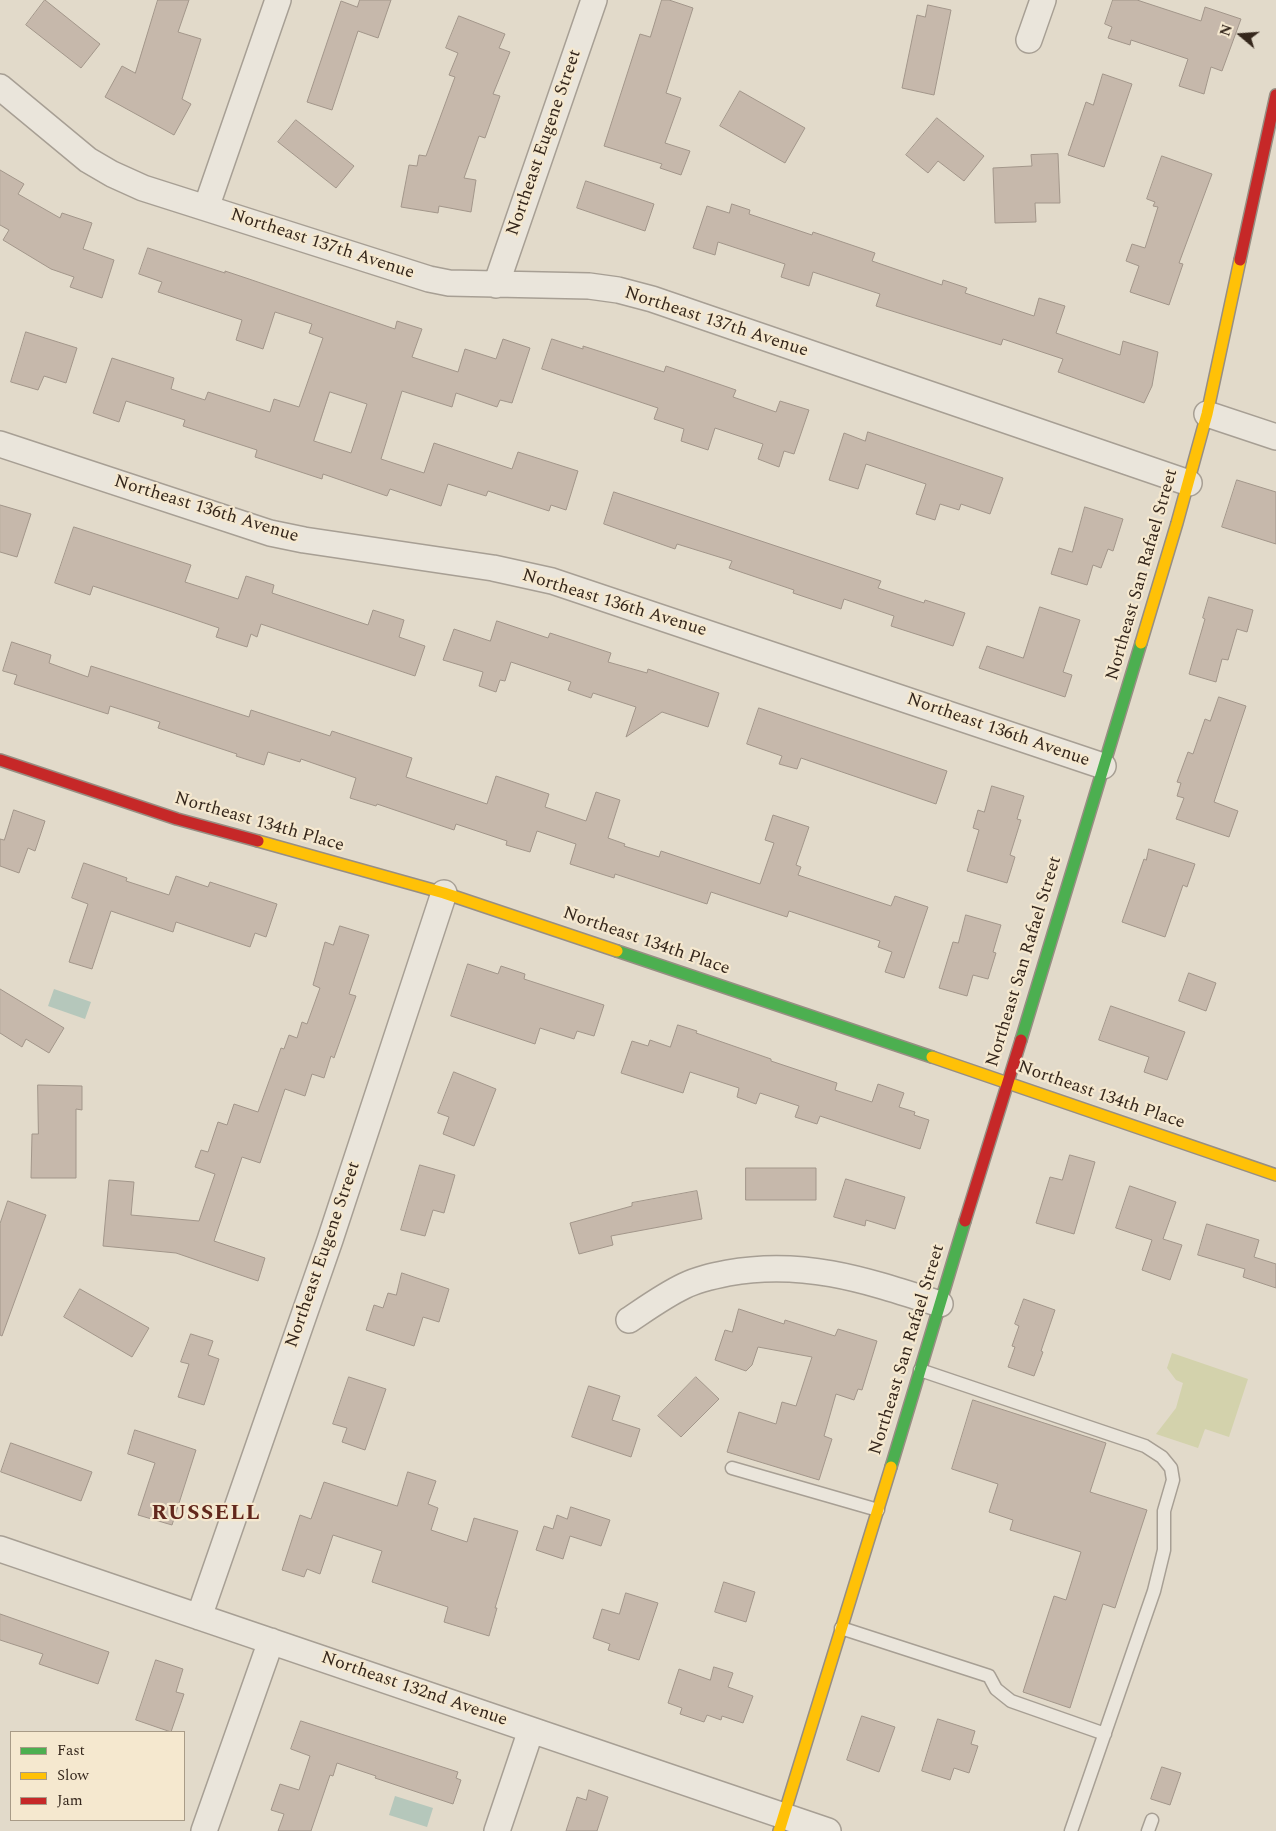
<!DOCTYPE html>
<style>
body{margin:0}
#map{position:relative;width:1276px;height:1831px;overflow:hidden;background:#e2daca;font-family:Spectral,serif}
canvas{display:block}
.legend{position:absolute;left:10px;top:1731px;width:175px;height:90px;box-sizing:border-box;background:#f5e8cf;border:1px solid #a89b87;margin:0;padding:6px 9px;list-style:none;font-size:15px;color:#35271c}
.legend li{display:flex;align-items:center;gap:10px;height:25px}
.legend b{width:25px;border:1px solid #a89b87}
.north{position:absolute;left:1216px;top:10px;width:50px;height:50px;-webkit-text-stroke:4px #f5e8cf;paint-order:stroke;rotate:288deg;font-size:14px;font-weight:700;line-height:20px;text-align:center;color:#35271c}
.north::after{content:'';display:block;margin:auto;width:18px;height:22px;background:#35271c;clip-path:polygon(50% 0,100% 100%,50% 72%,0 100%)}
</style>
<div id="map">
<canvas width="1276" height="1831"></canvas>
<ul class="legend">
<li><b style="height:6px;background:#4caf50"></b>Fast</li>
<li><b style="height:6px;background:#ffc107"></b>Slow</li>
<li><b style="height:6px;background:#c62828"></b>Jam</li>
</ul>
<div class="north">N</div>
</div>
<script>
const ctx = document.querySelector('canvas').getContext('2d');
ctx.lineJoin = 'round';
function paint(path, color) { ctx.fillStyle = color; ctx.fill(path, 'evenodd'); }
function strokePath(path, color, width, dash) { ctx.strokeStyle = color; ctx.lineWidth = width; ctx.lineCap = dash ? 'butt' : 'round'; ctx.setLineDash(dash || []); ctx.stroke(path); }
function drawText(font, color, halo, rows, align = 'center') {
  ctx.font = font + ' Spectral,serif'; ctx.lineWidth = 4.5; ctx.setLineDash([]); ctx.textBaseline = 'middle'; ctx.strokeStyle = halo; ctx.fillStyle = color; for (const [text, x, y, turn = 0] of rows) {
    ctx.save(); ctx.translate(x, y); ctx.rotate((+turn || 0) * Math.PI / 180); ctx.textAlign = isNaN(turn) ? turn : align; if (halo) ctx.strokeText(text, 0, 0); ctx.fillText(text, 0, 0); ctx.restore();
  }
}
paint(new Path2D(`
 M1172,1353L1248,1379L1229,1437L1205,1429L1198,1448L1156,1434L1176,1408L1183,1383L1176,1380L1167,1368Z`), '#d3d2ac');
paint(new Path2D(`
 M54,989L91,1002L85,1019L48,1006Z
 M395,1796L433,1808L427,1827L389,1815Z`), '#b5c7bb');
const building = new Path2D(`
 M45,0L100,44L81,68L26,25Z
 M158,0H189L178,32L201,39L182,99L191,104L174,135L105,97L122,66L135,73Z
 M360,0H391L378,38L358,31L332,110L307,102L341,1L357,7Z
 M662,0H669L693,8L666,93L681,98L665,143L690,151L681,175L660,168L662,164L604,146L640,34L650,37Z
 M1113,0H1137L1201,21L1205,7L1241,19L1222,71L1211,67L1204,94L1179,86L1188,59L1131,40L1130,45L1108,38L1112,27L1105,24Z
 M928,5L951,10L934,95L902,88L917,15L925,17Z
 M459,16L505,34L499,48L510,52L493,94L500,96L485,138L479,136L464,178L476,180L471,212L439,206L438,213L401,207L409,165L417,166L419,155L426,156L455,77L449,75L458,53L446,48Z
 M1103,74L1132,84L1104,167L1068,155L1086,102L1093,105Z
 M740,91L805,128L785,163L720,126Z
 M937,118L984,156L964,181L938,161L928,173L906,155Z
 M296,120L354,166L336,188L278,142Z
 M1058,154L1060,203H1035L1036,222L995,223L993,168L1032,166L1031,155Z
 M1162,156L1212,174L1179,263L1183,264L1169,305L1130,292L1139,266L1126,261L1132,244L1145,248L1158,207L1153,206L1155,202L1147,199Z
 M0,170L24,184L18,194L60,218L62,213L92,223L83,249L114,260L102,298L70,287L74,277L51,269L3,240L9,230L0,225Z
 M586,181L654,204L645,231L577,208Z
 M732,204L750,210L749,214L812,235L813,232L875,253L872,261L942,285L943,280L967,288L965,293L1034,316L1039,298L1065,306L1056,333L1120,355L1123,341L1158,352L1152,386L1144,403L1058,372L1063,359L1003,339L1001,345L876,306L880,294L813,272L809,286L781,277L785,264L718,242L715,255L693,248L707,206L729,213Z
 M148,248L225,273V271L249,279L395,329L397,321L422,329L412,357L458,372L465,349L496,359L503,339L530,348L512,403L500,400L497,407L456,393L452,407L402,391L381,459L424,473L434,443L512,469L518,452L578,471L566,510L551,505L549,511L488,491L486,496L448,484L441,506L390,489L387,496L323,474L322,479L255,457L257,450L183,426L185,420L126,401L119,422L93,413L112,358L174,378L171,389L205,400L208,392L270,412L274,399L299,407L323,338L309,333L312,324L275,312L263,349L236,340L242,320L158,292L162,282L139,274ZM330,392L367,404L351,453L314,441Z
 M26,332L77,348L66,383L44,376L38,390L11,382Z
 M552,339L583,349V346L664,372L666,366L736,390L733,397L776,412L780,401L809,410L794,454L784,451L779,467L758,459L763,444L715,428L708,450L681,441L684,429L654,419L658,408L542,369Z
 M868,432L1003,478L990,514L961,504L959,510L940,504L935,520L916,514L926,484L866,464L858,489L829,480L844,433L865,441Z
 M1237,480L1276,492V544L1222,527Z
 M614,492L881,581L878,588L924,603L925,600L965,613L953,646L891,626L894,616L844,599L841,609L793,593L794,590L729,568L732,561L677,544L675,549L604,524Z
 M0,505L31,514L17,557L0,552Z
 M1085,507L1123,519L1113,551L1108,549L1101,568L1093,565L1087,585L1051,574L1059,548L1072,552Z
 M74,527L191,565L185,582L238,599L246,576L274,585L272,593L368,625L373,610L404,620L399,637L425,646L415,676L261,624L257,637L251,634L247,647L216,637L219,628L175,613L93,586L90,595L55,583Z
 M1209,597L1253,610L1247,632L1237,629L1228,660L1222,659L1216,682L1189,674L1205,619L1203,618Z
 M1040,607L1080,620L1063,672L1072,675L1065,697L979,668L987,646L1023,658Z
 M497,621L548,638L550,633L611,653L608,662L647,673L648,669L719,693L708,727L662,712L626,737L636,707L593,693L591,698L568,690L571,682L511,662L505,681L500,680L496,692L479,686L483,672L443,660L454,629L490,641Z
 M12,642L51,655L49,663L88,677L91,666L249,717L251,710L330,736L332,731L412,758L406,777L487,804L496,776L549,794L545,807L586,821L596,792L620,800L608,838L625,844L624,846L659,857L661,851L760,884L774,843L765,840L773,815L809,827L796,865L801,867L798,875L891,906L895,896L928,907L904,978L885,972L892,952L878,947L880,941L789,911L787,917L711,892L707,904L615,874L614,878L570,864L576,844L537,831L530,852L506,845L507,841L456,824L454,830L377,804L376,806L350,798L356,778L301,759L300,762L268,752L264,765L236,756L237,754L158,728L160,722L110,706L108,714L14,684L17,675L3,671Z
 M1219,697L1246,706L1214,802L1238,811L1229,837L1176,819L1184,798L1177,796L1181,783L1177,782L1188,752L1193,754L1205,719L1210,721Z
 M759,708L947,771L936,804L801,758L797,769L779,764L782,756L747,744Z
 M992,786L1024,796L1017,819L1021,820L1010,855L1015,857L1007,883L967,871L979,830L973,828L978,810L984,812Z
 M14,810L45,821L35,851L28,848L19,873L0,866V839L4,840Z
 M1149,849L1195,864L1187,887L1183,885L1165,937L1122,922L1144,859L1146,860Z
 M84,863L127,878L126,881L169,895L176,876L208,887L210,882L277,904L266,937L255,933L250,947L176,922L173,932L111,911L92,969L69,962L88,904L72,898Z
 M966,915L1001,925L993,952L996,953L988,979L973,975L967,996L939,988L953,942L958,943Z
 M340,926L369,935L349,994L356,996L334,1058L331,1056L324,1078L312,1074L305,1096L285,1089L260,1163L242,1157L214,1241L265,1258L258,1281L176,1253L103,1246L109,1180L134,1182L131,1215L199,1221L215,1174L195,1167L201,1150L208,1152L218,1122L227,1125L234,1104L258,1112L281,1048L284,1049L289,1035L297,1038L302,1022L307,1024L320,988L313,985L325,942L333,945Z
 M468,964L498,974L501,966L525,974L524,979L604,1005L594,1036L577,1031L574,1039L540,1028L535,1044L451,1016Z
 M1189,973L1216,983L1206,1011L1179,1001Z
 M0,989L64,1028L49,1053L26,1039L22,1047L0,1033Z
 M1111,1006L1185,1032L1167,1080L1144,1072L1149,1057L1099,1040Z
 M678,1025L697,1031L696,1033L771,1059V1061L837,1083L835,1090L872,1102L878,1084L904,1093L899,1107L915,1112L914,1115L929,1120L920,1149L820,1116L817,1124L795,1117L799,1106L760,1093L756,1104L737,1097L739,1088L690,1072L683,1093L621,1073L632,1041L648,1046L650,1040L670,1047Z
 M454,1072L496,1089L474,1146L443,1134L449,1117L438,1113Z
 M38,1085L82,1086V1110L76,1109V1178H31L32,1134H38Z
 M1070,1155L1095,1162L1074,1234L1036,1223L1050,1177L1062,1180Z
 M420,1165L455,1175L444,1213L433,1210L425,1236L401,1230Z
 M746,1168H816V1200H746Z
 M846,1179L905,1197L895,1229L866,1220L865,1226L834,1217Z
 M1130,1186L1176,1202L1163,1239L1182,1245L1170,1280L1142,1270L1152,1240L1116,1228Z
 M697,1191L702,1219L611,1236L613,1245L579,1254L570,1223L632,1206V1203Z
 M8,1201L46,1215L2,1336L0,1335V1224Z
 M1207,1224L1259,1240L1254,1257L1276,1264V1288L1243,1277L1245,1269L1198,1255Z
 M402,1273L449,1289L439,1322L423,1317L414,1346L366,1330L374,1305L383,1308L388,1293L396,1295Z
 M80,1289L149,1328L132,1357L64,1317Z
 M1024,1299L1055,1310L1041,1351L1043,1352L1034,1376L1008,1367L1015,1347L1012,1346L1019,1326L1015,1324Z
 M739,1309L784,1324L785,1320L835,1336L838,1329L877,1341L862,1390L858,1389L854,1400L836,1394L824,1436L832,1439L819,1480L727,1452L739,1412L776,1424L782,1402L796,1406L812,1357L758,1347L752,1365L746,1371L715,1360L725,1330L732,1332Z
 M191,1334L213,1341L208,1355L219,1359L204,1405L178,1397L189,1364L181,1362Z
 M349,1377L386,1389L365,1450L342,1442L347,1428L333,1424Z
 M696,1377L719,1399L681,1437L658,1416Z
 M589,1386L620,1396L612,1420L640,1429L631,1457L572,1437Z
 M973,1400L1106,1443L1090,1492L1147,1510L1115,1608L1103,1604L1070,1708L1023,1692L1054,1596L1066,1600L1081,1552L1010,1530L1013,1520L989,1512L998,1484L952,1469Z
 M135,1430L196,1450L172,1525L138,1515L155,1463L128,1454Z
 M11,1443L92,1472L81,1501L1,1472Z
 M408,1472L436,1481L428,1504L438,1508L431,1530L467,1542L474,1518L518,1531L495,1608H497L489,1636L444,1622L448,1607L372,1582L382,1551L333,1535L320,1574L307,1569L304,1577L282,1570L300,1515L311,1519L324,1482L397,1506Z
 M571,1507L610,1520L601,1546L570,1536L563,1559L536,1550L544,1526L553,1529L557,1515L567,1519Z
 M724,1582L755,1592L746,1622L715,1612Z
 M626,1593L658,1603L639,1660L608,1650L610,1644L593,1638L602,1609L619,1614Z
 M0,1614L109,1652L98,1684L39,1664L43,1654L0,1640Z
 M156,1660L183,1669L176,1692L184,1694L171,1732L136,1720Z
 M714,1667L733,1673L728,1687L753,1696L743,1723L722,1716L721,1720L707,1715L704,1722L680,1714L682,1708L668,1703L679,1669L710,1680Z
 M862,1716L895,1727L879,1772L847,1760Z
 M938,1719L975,1731L971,1744L978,1746L969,1773L954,1768L950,1780L922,1771Z
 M301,1721L458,1772L456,1778L461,1780L453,1804L375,1778L376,1776L337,1763L333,1776L330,1775L311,1831H278L284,1814L271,1810L280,1784L299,1790L310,1756L291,1749Z
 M1162,1767L1181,1773L1170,1805L1151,1799Z
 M589,1790L608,1797L597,1831H566L577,1797L586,1800Z`);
paint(building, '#c6b8ab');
strokePath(building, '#a2968a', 1);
const lane = new Path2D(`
 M920,1370L1145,1446L1162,1457L1171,1468L1173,1480L1164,1511V1550L1154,1591L1071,1831
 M732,1468L878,1510
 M841,1628L989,1676L996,1689L1011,1701L1105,1734
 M1148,1831L1152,1820`);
const street = new Path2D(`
 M1029,40L1043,0
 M0,87L88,160L112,174L143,188L429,279L449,283L589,286L618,290L652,299L1189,483
 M206,208L278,0
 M496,285L594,0
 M1207,414L1276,437
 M0,444L270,533L304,540L493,568L552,581L1103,766
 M629,1320C647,1308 665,1295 684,1286C698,1279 713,1276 728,1273C805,1259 868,1281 940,1304
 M0,1549L828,1831
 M199,1617L330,1240L444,893
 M204,1831L271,1641
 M497,1831L531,1730`);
const fast = new Path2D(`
 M617,951L932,1057
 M1021,1040L1141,643
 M891,1467L965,1221`);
const slow = new Path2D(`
 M1141,643L1177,523L1207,414L1240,260
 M258,841L444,893L617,951
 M932,1057L1276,1175
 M779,1831L891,1467`);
const jam = new Path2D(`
 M1240,260L1276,95
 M0,760L177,819L258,841
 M965,1221L1021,1040`);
strokePath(lane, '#a79f94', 15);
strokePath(street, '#a79f94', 28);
strokePath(fast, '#978e83', 14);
strokePath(slow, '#978e83', 14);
strokePath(jam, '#978e83', 14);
strokePath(lane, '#eae5db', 12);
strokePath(street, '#eae5db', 25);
strokePath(fast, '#4caf50', 11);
strokePath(slow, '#ffc107', 11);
strokePath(jam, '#c62828', 11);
drawText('18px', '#35271c', '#f5e8cf', [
 ["Northeast Eugene Street",545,143,-71],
 ["Northeast 137th Avenue",322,245,18],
 ["Northeast 137th Avenue",716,323,18],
 ["Northeast 136th Avenue",206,510,17],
 ["Northeast San Rafael Street",1143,575,-74],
 ["Northeast 136th Avenue",614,604,17],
 ["Northeast 136th Avenue",998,731,19],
 ["Northeast 134th Place",259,823,16],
 ["Northeast 134th Place",646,942,19],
 ["Northeast San Rafael Street",1025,962,-73],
 ["Northeast 134th Place",1101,1096,19],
 ["Northeast Eugene Street",324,1255,-71],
 ["Northeast San Rafael Street",908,1350,-73],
 ["Northeast 132nd Avenue",414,1690,19]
]);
ctx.letterSpacing = '1px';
drawText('bold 22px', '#62271c', '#f5e8cf', [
 ["RUSSELL",206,1515]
]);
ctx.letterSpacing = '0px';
</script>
